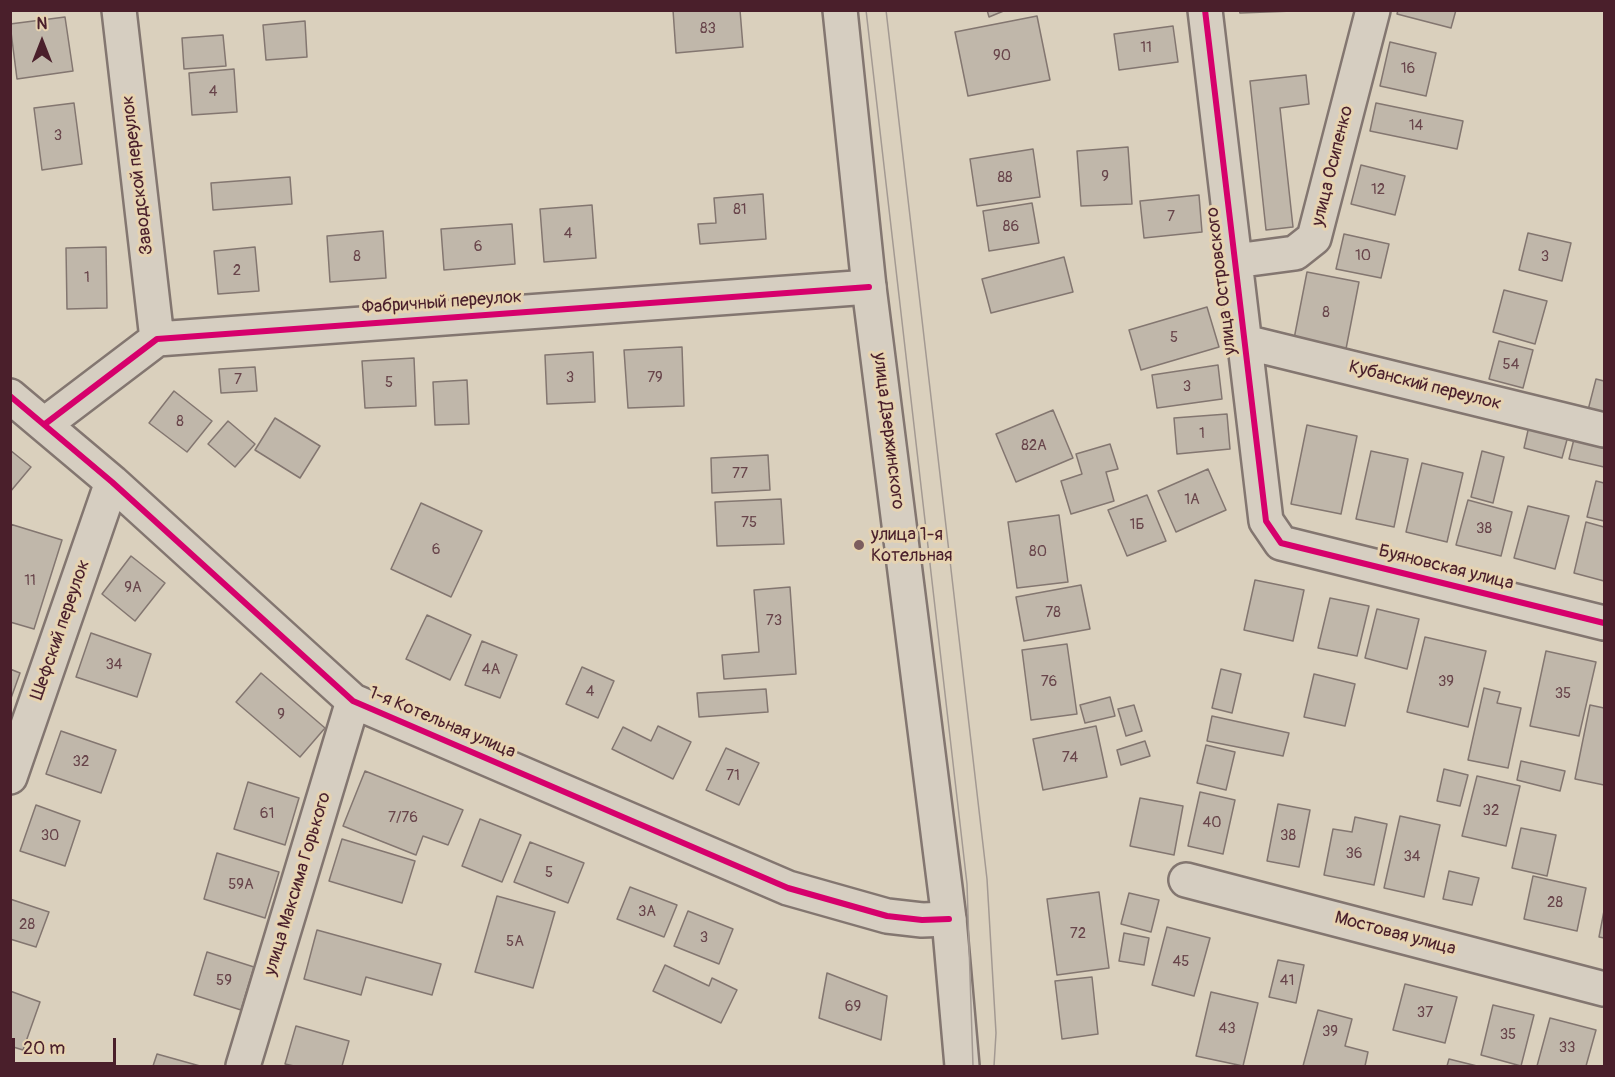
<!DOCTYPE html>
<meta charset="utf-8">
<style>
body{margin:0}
#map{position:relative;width:1615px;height:1077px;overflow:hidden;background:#dad0bd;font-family:Pangolin,sans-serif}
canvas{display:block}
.frame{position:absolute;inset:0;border:12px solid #4a1f2b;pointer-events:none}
.north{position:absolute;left:12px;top:12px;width:60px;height:60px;-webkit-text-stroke:4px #e6d3b1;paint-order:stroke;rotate:0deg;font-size:16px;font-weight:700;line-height:24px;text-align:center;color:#4a1f2b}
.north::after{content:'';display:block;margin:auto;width:21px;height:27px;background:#4a1f2b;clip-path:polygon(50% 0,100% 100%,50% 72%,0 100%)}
.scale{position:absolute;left:12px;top:1038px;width:104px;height:27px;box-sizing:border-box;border:3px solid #4a1f2b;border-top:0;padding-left:8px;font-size:18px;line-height:21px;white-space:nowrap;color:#4a1f2b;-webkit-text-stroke:4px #e6d3b1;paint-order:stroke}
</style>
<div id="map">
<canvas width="1615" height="1077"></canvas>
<div class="frame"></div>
<div class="north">N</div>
<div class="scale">20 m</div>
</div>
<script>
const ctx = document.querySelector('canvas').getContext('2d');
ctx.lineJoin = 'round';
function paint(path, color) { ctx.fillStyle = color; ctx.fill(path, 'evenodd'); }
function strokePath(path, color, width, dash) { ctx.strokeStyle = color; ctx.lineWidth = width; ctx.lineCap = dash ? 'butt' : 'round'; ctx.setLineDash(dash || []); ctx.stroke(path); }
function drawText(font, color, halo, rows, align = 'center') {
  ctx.font = font + ' Pangolin,sans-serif'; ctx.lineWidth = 6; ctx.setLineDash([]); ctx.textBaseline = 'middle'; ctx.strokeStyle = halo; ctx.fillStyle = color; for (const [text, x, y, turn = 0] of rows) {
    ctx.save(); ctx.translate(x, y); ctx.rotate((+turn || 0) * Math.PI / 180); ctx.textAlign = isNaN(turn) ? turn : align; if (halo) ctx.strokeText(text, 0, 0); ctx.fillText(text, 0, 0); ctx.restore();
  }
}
const building = new Path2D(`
 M673,10H740L743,47L676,53Z
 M987,10H1006L989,17Z
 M1239,10H1293V11L1240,13Z
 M1398,10H1456L1451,28L1397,14Z
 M1037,16L1050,80L968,96L955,32Z
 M65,17L73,71L17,79L10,24Z
 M305,21L307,57L266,60L263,25Z
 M1173,26L1178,62L1119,70L1114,34Z
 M223,35L226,66L184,69L182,38Z
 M1390,42L1436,53L1426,96L1380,86Z
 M234,69L237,112L192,115L189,73Z
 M1306,75L1309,104L1280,108L1293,227L1266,230L1250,81Z
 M74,103L82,164L42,170L34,108Z
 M1376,103L1463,121L1457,149L1370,131Z
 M1128,147L1132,204L1081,206L1077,151Z
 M1033,149L1040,197L977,206L970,159Z
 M1361,165L1405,176L1395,215L1351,204Z
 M290,177L292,204L213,210L211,183Z
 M763,194L766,239L700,244L698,224L716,223L714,198Z
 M1199,195L1202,232L1144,238L1140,201Z
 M1032,203L1039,243L989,251L983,211Z
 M592,205L596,258L544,262L540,209Z
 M512,224L515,264L444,270L441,229Z
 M383,231L386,278L330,282L327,236Z
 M1528,233L1571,243L1562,281L1519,270Z
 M1344,234L1389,244L1381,278L1336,269Z
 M106,247L107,308L67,309L66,248Z
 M255,247L259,291L218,294L214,251Z
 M1064,257L1073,292L991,313L982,279Z
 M1307,272L1359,282L1345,354L1293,344Z
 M1504,290L1547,301L1535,344L1493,332Z
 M1207,307L1219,347L1141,370L1129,330Z
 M1499,341L1533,350L1523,388L1489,379Z
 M682,347L684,406L628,408L624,350Z
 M593,352L595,402L547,404L545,355Z
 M414,358L416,406L365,408L362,361Z
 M1218,365L1222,399L1157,408L1152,375Z
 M255,367L257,391L221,393L219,369Z
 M1596,379L1604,381V419L1587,414Z
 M467,380L469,424L435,425L433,382Z
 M174,391L212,421L187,452L149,423Z
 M1053,410L1073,458L1016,482L996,434Z
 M1227,414L1230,449L1177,454L1174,418Z
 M275,418L320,446L300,478L255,450Z
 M228,421L255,444L235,467L208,444Z
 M1307,425L1357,436L1341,514L1291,504Z
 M1529,426L1568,436L1562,458L1524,448Z
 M1575,435L1604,442V467L1569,459Z
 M1110,444L1118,469L1106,472L1114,501L1071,514L1061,481L1082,474L1076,454Z
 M10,450L31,467L10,492Z
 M1371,451L1408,459L1394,527L1356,519Z
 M1482,451L1504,457L1493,503L1471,497Z
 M768,455L770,490L712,493L711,458Z
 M1422,463L1463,473L1447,542L1406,532Z
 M1208,469L1226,510L1176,532L1158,491Z
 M1596,481L1604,483V521L1587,517Z
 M1147,495L1166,541L1127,556L1108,510Z
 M781,499L784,544L717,546L715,502Z
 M1468,500L1512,512L1501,556L1456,545Z
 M421,503L482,531L451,597L391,569Z
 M1528,506L1569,516L1555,569L1514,558Z
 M1059,515L1068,582L1017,588L1008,522Z
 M1586,522L1604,527V581L1574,573Z
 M10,524L62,540L34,629L10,622Z
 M131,556L165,583L135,621L102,594Z
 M1255,580L1304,590L1293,641L1244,630Z
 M1081,585L1090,629L1024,641L1016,597Z
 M790,587L796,674L724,679L722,655L759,652L754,590Z
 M1330,598L1369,606L1357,656L1318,648Z
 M1377,609L1419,619L1407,669L1365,658Z
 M427,615L471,635L450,680L406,659Z
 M91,633L151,654L137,697L76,677Z
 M1425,637L1486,651L1468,727L1407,712Z
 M482,641L517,655L500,698L465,685Z
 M1067,644L1077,714L1031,720L1022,650Z
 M1546,651L1596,662L1579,736L1530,726Z
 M582,667L614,681L598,718L566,704Z
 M10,669L20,673L10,701Z
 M1221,669L1241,674L1232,713L1212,708Z
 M261,673L325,728L300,757L236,702Z
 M1314,674L1355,684L1345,726L1304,717Z
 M1484,688L1500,692L1497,703L1521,708L1508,768L1468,760Z
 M766,689L768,712L699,717L697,693Z
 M1110,697L1115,716L1085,723L1080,705Z
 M1134,705L1142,731L1126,736L1118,709Z
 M1590,705L1604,708V785L1575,779Z
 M1212,716L1289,733L1283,756L1207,741Z
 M658,726L691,742L673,779L612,749L623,727L651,741Z
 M1096,726L1107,777L1043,790L1033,739Z
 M61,731L116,750L101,793L46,774Z
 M1145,741L1150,756L1121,765L1117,750Z
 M1206,745L1235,752L1226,790L1197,783Z
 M726,748L759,763L739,805L706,790Z
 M1521,761L1565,771L1560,791L1517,780Z
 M1444,769L1468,775L1460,806L1437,801Z
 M365,771L463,810L448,845L423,836L416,855L343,826Z
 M1477,776L1520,786L1506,846L1462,836Z
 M248,782L299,798L285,845L234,829Z
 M1200,792L1235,800L1223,854L1188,846Z
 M1140,798L1183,806L1174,855L1130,846Z
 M1278,804L1310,810L1299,867L1267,861Z
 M36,805L80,821L65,866L20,851Z
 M1400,816L1440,825L1424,897L1384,888Z
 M1355,817L1387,824L1374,885L1324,875L1333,829L1352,832Z
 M480,819L521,835L502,882L462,866Z
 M1521,828L1556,835L1547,876L1512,868Z
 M342,839L415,861L402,903L329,881Z
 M530,842L584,863L568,903L514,882Z
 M217,853L279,872L265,918L204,899Z
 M1449,871L1479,878L1472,905L1443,899Z
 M1533,876L1586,888L1577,931L1524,919Z
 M630,887L677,905L664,937L617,919Z
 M1099,892L1109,968L1057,975L1047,899Z
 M1129,893L1159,900L1151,932L1121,924Z
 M497,896L555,912L533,988L475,972Z
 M10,899L49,912L36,947L10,939Z
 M688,911L733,929L719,964L674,946Z
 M1604,911V938L1599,937Z
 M1167,927L1210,938L1194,996L1152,985Z
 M317,930L441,964L432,995L366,977L361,995L304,979Z
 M1124,933L1149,938L1144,965L1119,961Z
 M207,952L254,967L241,1010L194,995Z
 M1278,960L1304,965L1296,1003L1269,997Z
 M665,965L709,986L712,978L737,990L721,1023L653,991Z
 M827,973L887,996L881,1040L819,1018Z
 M1092,977L1098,1034L1062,1039L1055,981Z
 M1405,984L1457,997L1445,1043L1393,1030Z
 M10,991L40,1002L23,1050L10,1046Z
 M1211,992L1258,1003L1243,1066L1196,1056Z
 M1493,1005L1534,1015L1521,1066L1481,1055Z
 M1318,1010L1352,1019L1345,1046L1368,1052L1365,1066H1303Z
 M1550,1018L1596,1030L1586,1066H1537Z
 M296,1026L349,1041L342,1066H294L285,1064Z
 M157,1054L200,1066H153Z
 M1449,1059L1477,1066H1447Z`);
paint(building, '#c0b7aa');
strokePath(building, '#837670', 1.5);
const minor = new Path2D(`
 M119,10L157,339
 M1205,10L1266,521L1281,543L1604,623
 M1235,261L1295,253L1314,238L1373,10
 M1245,342L1604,430
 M10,396L112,482L353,701L788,888L887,916L922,920L949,919
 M45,424L157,339L869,287
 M10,777L112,482
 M1186,880L1604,989
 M243,1066L353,701`);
const major = new Path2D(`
 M840,10L869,287L949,919L962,1066`);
strokePath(minor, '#837670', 38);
strokePath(major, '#837670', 38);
strokePath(minor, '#d6cec1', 33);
strokePath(major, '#d6cec1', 33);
strokePath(new Path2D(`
 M866,10L967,884L973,1066
 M886,10L987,879L996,1033L994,1066`), '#a39992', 1.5);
strokePath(new Path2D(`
 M1205,10L1266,521L1281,543L1604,623
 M10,396L112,482L353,701L788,888L887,916L922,920L949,919
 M45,424L157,339L869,287`), '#d6006c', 6);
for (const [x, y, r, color] of [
 [859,545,6,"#7c5d5e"]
]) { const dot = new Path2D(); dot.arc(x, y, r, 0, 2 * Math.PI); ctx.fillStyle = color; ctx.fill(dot); strokePath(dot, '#e6d3b1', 2); }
drawText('15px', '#68454b', null, [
 ["83",708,29],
 ["11",1146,48],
 ["90",1002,56],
 ["16",1408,69],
 ["4",213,92],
 ["14",1416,126],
 ["3",58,136],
 ["9",1105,177],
 ["88",1005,178],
 ["12",1378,190],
 ["81",740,210],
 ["7",1171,217],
 ["86",1011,227],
 ["4",568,234],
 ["6",478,247],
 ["10",1363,256],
 ["8",357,257],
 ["3",1545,257],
 ["2",237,271],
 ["1",87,278],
 ["8",1326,313],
 ["5",1174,338],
 ["54",1511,365],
 ["3",570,378],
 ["79",655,378],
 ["7",238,380],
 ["5",389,383],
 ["3",1187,387],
 ["8",180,422],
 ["1",1202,434],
 ["82А",1034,446],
 ["77",740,474],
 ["1А",1192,500],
 ["75",749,523],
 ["1Б",1137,525],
 ["38",1484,529],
 ["6",436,550],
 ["80",1038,552],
 ["11",30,581],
 ["9А",133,588],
 ["78",1053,613],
 ["73",774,621],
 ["34",114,665],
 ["4А",491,670],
 ["76",1049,682],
 ["39",1446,682],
 ["4",590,692],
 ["35",1563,694],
 ["9",281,715],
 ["74",1070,758],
 ["32",81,762],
 ["71",733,776],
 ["32",1491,811],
 ["61",267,814],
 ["7/76",403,818],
 ["40",1212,823],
 ["30",50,836],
 ["38",1288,836],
 ["36",1354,854],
 ["34",1412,857],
 ["5",549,873],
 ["59А",241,885],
 ["28",1555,903],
 ["3А",647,912],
 ["28",27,925],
 ["72",1078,934],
 ["3",704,938],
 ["5А",515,942],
 ["45",1181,962],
 ["59",224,981],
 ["41",1287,981],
 ["69",853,1007],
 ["37",1425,1013],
 ["43",1227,1029],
 ["39",1330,1032],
 ["35",1508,1035],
 ["33",1567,1048]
]);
drawText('18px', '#4a1f2b', '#e6d3b1', [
 ["улица Осипенко",1333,166,-76],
 ["Заводской переулок",138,175,-97],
 ["улица Островского",1222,281,-97],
 ["Фабричный переулок",442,303,-4],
 ["Кубанский переулок",1425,386,14],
 ["улица Дзержинского",888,431,83],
 ["Буяновская улица",1446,568,14],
 ["Шефский переулок",61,630,-71],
 ["1-я Котельная улица",442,723,23],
 ["улица Максима Горького",298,884,-73],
 ["Мостовая улица",1395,934,15]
]);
drawText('18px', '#4a1f2b', '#e6d3b1', [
 ["улица 1-я",871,535],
 ["Котельная",871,556]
], 'left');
</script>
